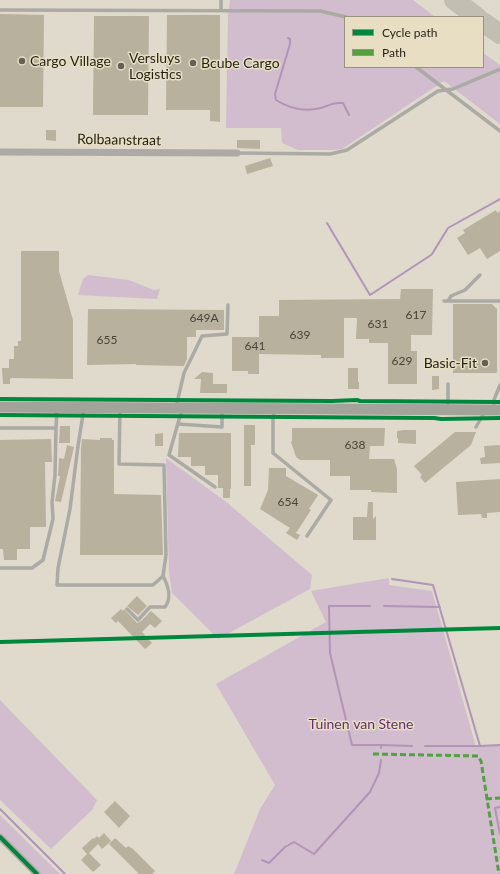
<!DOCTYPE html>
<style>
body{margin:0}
#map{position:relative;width:500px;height:874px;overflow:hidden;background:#dfdacb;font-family:Lato,sans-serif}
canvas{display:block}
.legend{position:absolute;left:344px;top:16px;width:140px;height:52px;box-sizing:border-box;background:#e7dec3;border:1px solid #99927d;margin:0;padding:5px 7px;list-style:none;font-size:12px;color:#231f15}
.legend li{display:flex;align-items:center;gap:8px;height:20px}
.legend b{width:20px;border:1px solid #99927d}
</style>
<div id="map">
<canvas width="500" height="874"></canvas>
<ul class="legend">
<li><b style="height:5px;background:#00873e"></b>Cycle path</li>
<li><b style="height:5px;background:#50a240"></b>Path</li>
</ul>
</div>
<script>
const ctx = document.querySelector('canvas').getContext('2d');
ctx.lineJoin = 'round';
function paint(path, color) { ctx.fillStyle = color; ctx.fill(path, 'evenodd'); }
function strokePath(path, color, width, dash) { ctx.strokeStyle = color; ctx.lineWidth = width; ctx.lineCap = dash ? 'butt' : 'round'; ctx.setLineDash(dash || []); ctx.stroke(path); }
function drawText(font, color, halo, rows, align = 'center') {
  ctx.font = font + ' Lato,sans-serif'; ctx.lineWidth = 3; ctx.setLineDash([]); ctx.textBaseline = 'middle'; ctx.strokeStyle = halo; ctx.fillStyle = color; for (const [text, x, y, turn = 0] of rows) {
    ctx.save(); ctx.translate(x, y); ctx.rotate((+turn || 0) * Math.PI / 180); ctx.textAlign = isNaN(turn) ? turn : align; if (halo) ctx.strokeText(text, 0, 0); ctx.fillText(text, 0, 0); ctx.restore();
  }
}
paint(new Path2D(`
 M230,0H413L435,17H345V67H483V53L500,65V124L444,81L342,149L332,150H298L282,143L281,128H226L228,15Z
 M88,275L129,280L154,290L160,289L157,299L78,295L83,279Z
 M166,458L225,501L312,575L310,589L218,639L172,593L169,572Z
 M389,578V585L432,591L476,747L500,745V874H234L260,809L275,785L216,684L326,622L311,591Z
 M0,700L97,800L92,810L51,849L0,800Z
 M0,815L60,874H41L0,833Z`), '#d1bdce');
strokePath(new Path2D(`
 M288,38L290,39V44L275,94L276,100C290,109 305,112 321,108C327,106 333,103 339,103H343L349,115
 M327,223L370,295L431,255
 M432,254L448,228L500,199
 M392,579L433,585L480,746L500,745
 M370,606H329L330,653L352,745H381V748
 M384,606L440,607
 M381,745L412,746
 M425,746H480
 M500,807L495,808L500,834
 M0,809L65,874
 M262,860L269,863L285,847L294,842L314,854L370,792L379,773L381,760`), '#b294b6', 2);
strokePath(new Path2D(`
 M454,0L477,17
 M483,22L500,34`), '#c2beb2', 20);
paint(new Path2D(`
 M0,14L44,15L43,107H0Z
 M167,15H220V122L210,121V110H166Z
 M94,16H149L148,115H93Z
 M46,130H56V141L46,140Z
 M237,140H260V149L237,148Z
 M270,158L273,166L247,174L245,166Z
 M496,210L497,213L500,211V251L487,259L480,248L468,255L457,238L465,233L463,230Z
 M21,251H59V271L73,320V379L12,378L10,379V384H3L2,368H9V359H14V346H18V341H21Z
 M401,289H433L432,335H411V351H417V384H388V343H369V339H356L357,318H344V358H321V355L259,354V374H248V371H232V337H259V316H279V300L400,299Z
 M453,304H492L497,309V373H453Z
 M88,309L224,310V330H196V337H187V359L184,366L136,365V364L87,365Z
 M348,368H358V382H359V389H348Z
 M202,372L213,373V384H227V393H200L201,379H194Z
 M432,376H439V389L432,390Z
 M244,425H255V445H251V486H244Z
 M60,426H70V443H59Z
 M292,428H385L384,446H370L369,459H394L397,469V493L371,492V490H350V476H330V460H300L296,457L291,442L292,441Z
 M404,430H416V444L398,443V438H397V431Z
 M455,432H476L471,445L425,483L420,477L422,475L414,466Z
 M163,433V446H155V434Z
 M179,433H231V489H230V498H223V488H218V475H205V466H191V457H178Z
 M100,438H112V440H114V494L161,495L163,555H80L81,448L82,439L100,440Z
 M51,439L52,462H45L46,527H30V549H17V560H4L3,549H0V440Z
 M67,445L74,447L61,502L55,501L60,476H58L59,458L64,459Z
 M500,445V463L481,464L480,458L485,457L484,446Z
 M269,468H286V476L318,495L309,509L311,510L296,533L300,535L297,540L286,533L290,528L260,509L268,490Z
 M500,479V512L487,513V518H482L481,514L458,515L456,482Z
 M368,502H373V519L376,516V540H353V517H367Z
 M137,596L147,606L138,615L127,606Z
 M121,609L123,611L124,609L137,623L140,622L151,611L162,621L155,628L150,624L142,632L152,643L145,649L118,621L116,623L111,618Z
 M115,801L130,816L119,828L104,812Z
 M104,833L111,841L102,849L98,844L89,853L101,865L93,872L81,860L87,854L82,848L93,838L94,839L97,836L99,838Z
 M115,838L126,848L128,846L133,849L155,871L152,874H139L109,844Z`), '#b7b19d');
strokePath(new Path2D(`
 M221,0V10
 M0,10L320,11L346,17
 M416,67L500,131
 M237,153L330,154L347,150L438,91L453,89L500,69
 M444,301H500
 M448,301L451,296L465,290L480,275
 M176,407L184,373L202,336L227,334L228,305
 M84,408L78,446L70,509L58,568L57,585H153L163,576L166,555L164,465L119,464L120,409
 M182,409L169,455L215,487
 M448,409V384
 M494,409V400L500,385
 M276,410L273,416V453L331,500L307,536
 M178,424L222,427V409
 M476,427L484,413
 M0,428H56L57,409
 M0,568H32L43,560L53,519L52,502L55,475L56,428
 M127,609L138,620L150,607H165C172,598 168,585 163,576`), '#abaaa4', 3.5);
strokePath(new Path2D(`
 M0,152L237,153
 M0,837L37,874`), '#abaaa4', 7);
strokePath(new Path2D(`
 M0,407L500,410`), '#a4a39b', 11);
strokePath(new Path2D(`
 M373,754L478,756L481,761L499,874
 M486,799L500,798`), '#50a240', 3, [6, 3]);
strokePath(new Path2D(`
 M0,399L332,401L357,400L360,401L500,402
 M0,415L434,418L441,419L500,418
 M0,642L500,628
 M0,837L37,874`), '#00873e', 4);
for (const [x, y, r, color] of [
 [22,61,4,"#656055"],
 [193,63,4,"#656055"],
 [121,66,4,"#656055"],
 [485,363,4,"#656055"]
]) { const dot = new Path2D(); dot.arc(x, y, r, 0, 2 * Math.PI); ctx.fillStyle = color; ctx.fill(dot); strokePath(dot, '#e7dec3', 1.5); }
drawText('12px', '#484437', null, [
 ["617",416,315],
 ["649A",204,318],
 ["631",378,324],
 ["639",300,335],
 ["655",107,340],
 ["641",255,346],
 ["629",402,361],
 ["638",355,445],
 ["654",288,502]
]);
drawText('14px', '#231f15', '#e7dec3', [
 ["Versluys",129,58],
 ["Logistics",129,74],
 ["Cargo Village",30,61],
 ["Bcube Cargo",201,63],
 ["Basic-Fit",477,363,"right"]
], 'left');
drawText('14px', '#231f15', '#e7dec3', [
 ["Rolbaanstraat",119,140,1]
]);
drawText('14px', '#632f73', '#e7dec3', [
 ["Tuinen van Stene",361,724]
]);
</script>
